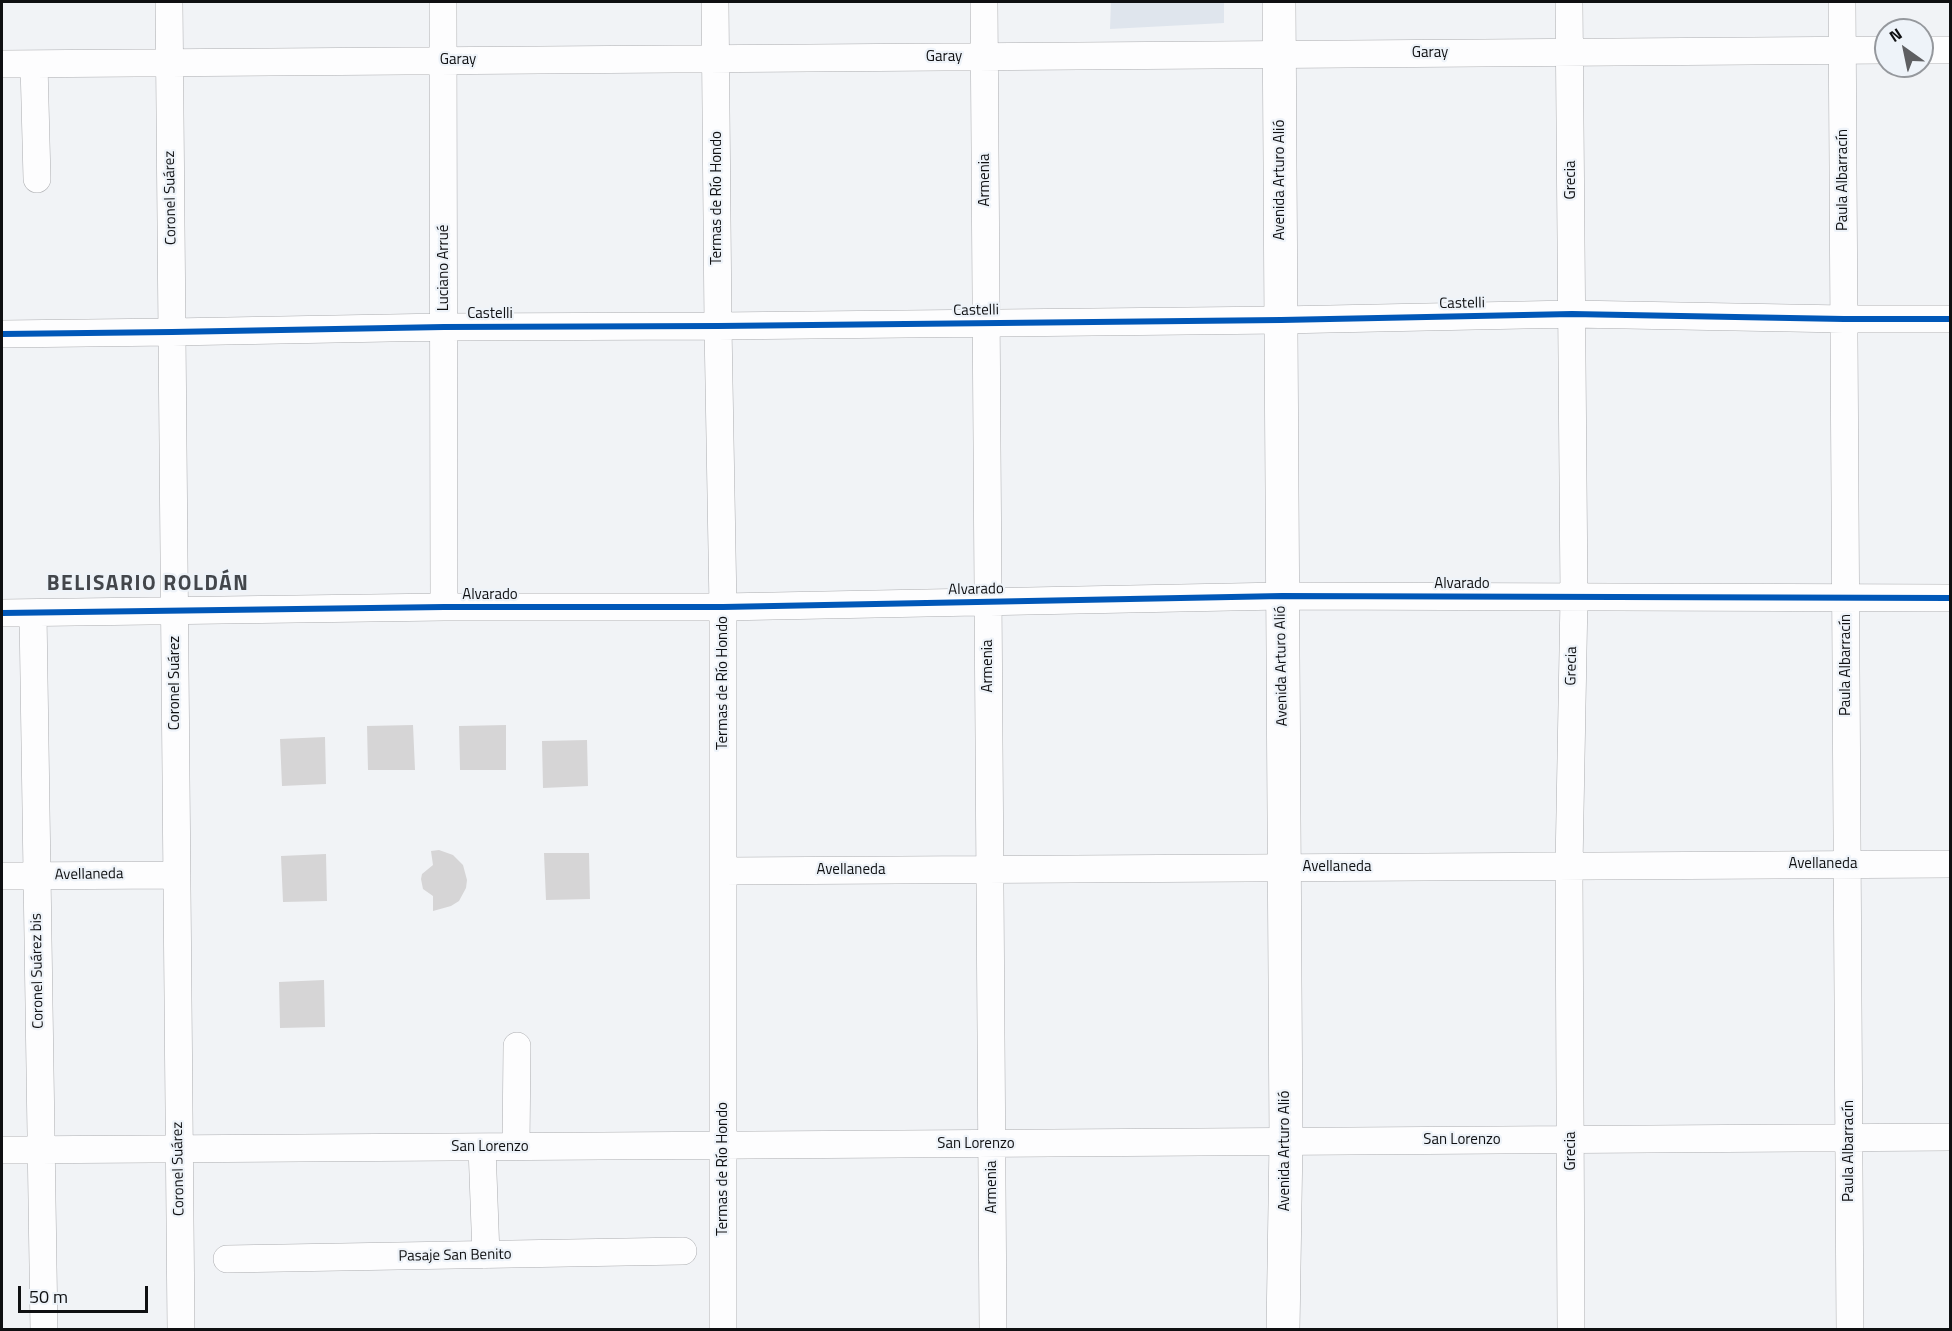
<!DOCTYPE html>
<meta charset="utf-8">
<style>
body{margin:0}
#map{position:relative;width:1952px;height:1331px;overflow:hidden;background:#f1f3f6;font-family:"Titillium Web",sans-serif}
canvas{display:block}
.frame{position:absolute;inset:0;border:3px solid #0f1012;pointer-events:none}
.north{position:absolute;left:1874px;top:18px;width:60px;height:60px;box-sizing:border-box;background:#eef3f9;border:2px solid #95989d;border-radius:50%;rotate:327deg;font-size:16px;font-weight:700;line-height:24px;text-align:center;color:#0f1012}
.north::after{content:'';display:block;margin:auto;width:21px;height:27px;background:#5e5f62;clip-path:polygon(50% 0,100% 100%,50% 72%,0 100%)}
.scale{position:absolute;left:18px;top:1286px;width:130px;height:27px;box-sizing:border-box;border:3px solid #0f1012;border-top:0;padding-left:8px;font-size:18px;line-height:21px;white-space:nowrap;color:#0f1012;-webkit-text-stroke:4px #eef3f9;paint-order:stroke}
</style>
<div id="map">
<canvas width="1952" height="1331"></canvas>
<div class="frame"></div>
<div class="north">N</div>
<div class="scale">50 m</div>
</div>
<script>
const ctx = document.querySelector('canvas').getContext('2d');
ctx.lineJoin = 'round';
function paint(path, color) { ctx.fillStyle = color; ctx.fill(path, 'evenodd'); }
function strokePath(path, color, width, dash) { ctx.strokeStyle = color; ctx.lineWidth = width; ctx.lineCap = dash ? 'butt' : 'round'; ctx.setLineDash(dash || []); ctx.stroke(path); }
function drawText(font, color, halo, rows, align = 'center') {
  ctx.font = font + ' "Titillium Web",sans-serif'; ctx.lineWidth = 4.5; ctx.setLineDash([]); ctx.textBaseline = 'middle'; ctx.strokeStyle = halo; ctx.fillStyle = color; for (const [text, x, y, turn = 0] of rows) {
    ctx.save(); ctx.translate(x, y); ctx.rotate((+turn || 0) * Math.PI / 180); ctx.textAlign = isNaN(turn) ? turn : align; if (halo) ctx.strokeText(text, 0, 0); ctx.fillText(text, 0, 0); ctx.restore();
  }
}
paint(new Path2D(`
 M1111,2H1224V23L1110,29Z`), '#dfe5ed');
paint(new Path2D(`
 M413,725L415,770H368L367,726Z
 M506,725V770H460L459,726Z
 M325,737L326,784L282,786L280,739Z
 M587,740L588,786L543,788L542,741Z
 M439,850L453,855L463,865L467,880L466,888L459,901L451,906L433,911V896L423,889L421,879L422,874L433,865L431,851Z
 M544,853H589L590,899L546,900Z
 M326,854L327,901L283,902L281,856Z
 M324,980L325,1027L280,1028L279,982Z`), '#d6d5d6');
const minor = new Path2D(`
 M169,2L181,1330
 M443,2L444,607
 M715,2L718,326L723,607V1330
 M984,2L993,1330
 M1569,2L1574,597L1569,866L1571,1330
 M1842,2L1850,1330
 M1922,50H1950
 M2,64L1886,50
 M34,64L37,179
 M2,334L172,332L444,327L718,326L1281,320L1572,314L1844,319H1950
 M2,613L444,607H723L1282,596L1950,598
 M33,613L44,1330
 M723,871L1950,864
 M2,876L177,875
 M482,1147L486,1255
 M516,1147L517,1046
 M2,1150L1950,1137
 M227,1259L683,1251`);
const major = new Path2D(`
 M1279,2L1286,1141L1283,1330`);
strokePath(minor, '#acadb0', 28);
strokePath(major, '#acadb0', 34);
strokePath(minor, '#fdfdfe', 27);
strokePath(major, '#fdfdfe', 33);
strokePath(new Path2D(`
 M2,334L172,332L444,327L718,326L1281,320L1572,314L1844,319H1950
 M2,613L444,607H723L1282,596L1950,598`), '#0057b8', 6);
drawText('15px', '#0f1012', '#eef3f9', [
 ["Garay",1430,53],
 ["Garay",944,57],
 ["Garay",458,60],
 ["Armenia",985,180,-90],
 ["Avenida Arturo Alió",1280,180,-90],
 ["Grecia",1571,180,-90],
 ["Paula Albarracín",1843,180,-90],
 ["Coronel Suárez",171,198,-91],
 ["Termas de Río Hondo",717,198,-90],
 ["Luciano Arrué",444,268,-90],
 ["Castelli",1462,304,-1],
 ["Castelli",976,311,-1],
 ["Castelli",490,314],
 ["Alvarado",1462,584],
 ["Alvarado",976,590,-1],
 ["Alvarado",490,595],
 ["Paula Albarracín",1846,665,-90],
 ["Armenia",988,666,-90],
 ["Avenida Arturo Alió",1282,666,-91],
 ["Grecia",1572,666,-89],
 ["Coronel Suárez",175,683,-90],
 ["Termas de Río Hondo",723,683,-90],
 ["Avellaneda",1823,864],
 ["Avellaneda",1337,867],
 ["Avellaneda",851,870],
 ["Avellaneda",89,875,-1],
 ["Coronel Suárez bis",38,971,-91],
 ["San Lorenzo",1462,1140],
 ["San Lorenzo",976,1144],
 ["San Lorenzo",490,1147],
 ["Avenida Arturo Alió",1285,1151,-90],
 ["Grecia",1571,1151,-90],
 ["Paula Albarracín",1849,1151,-90],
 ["Coronel Suárez",179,1169,-91],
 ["Termas de Río Hondo",723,1169,-90],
 ["Armenia",992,1187,-90],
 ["Pasaje San Benito",455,1256,-1]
]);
ctx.letterSpacing = '1.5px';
drawText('bold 21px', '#43464b', '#eef3f9', [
 ["BELISARIO ROLDÁN",148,585]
]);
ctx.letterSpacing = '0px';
</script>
